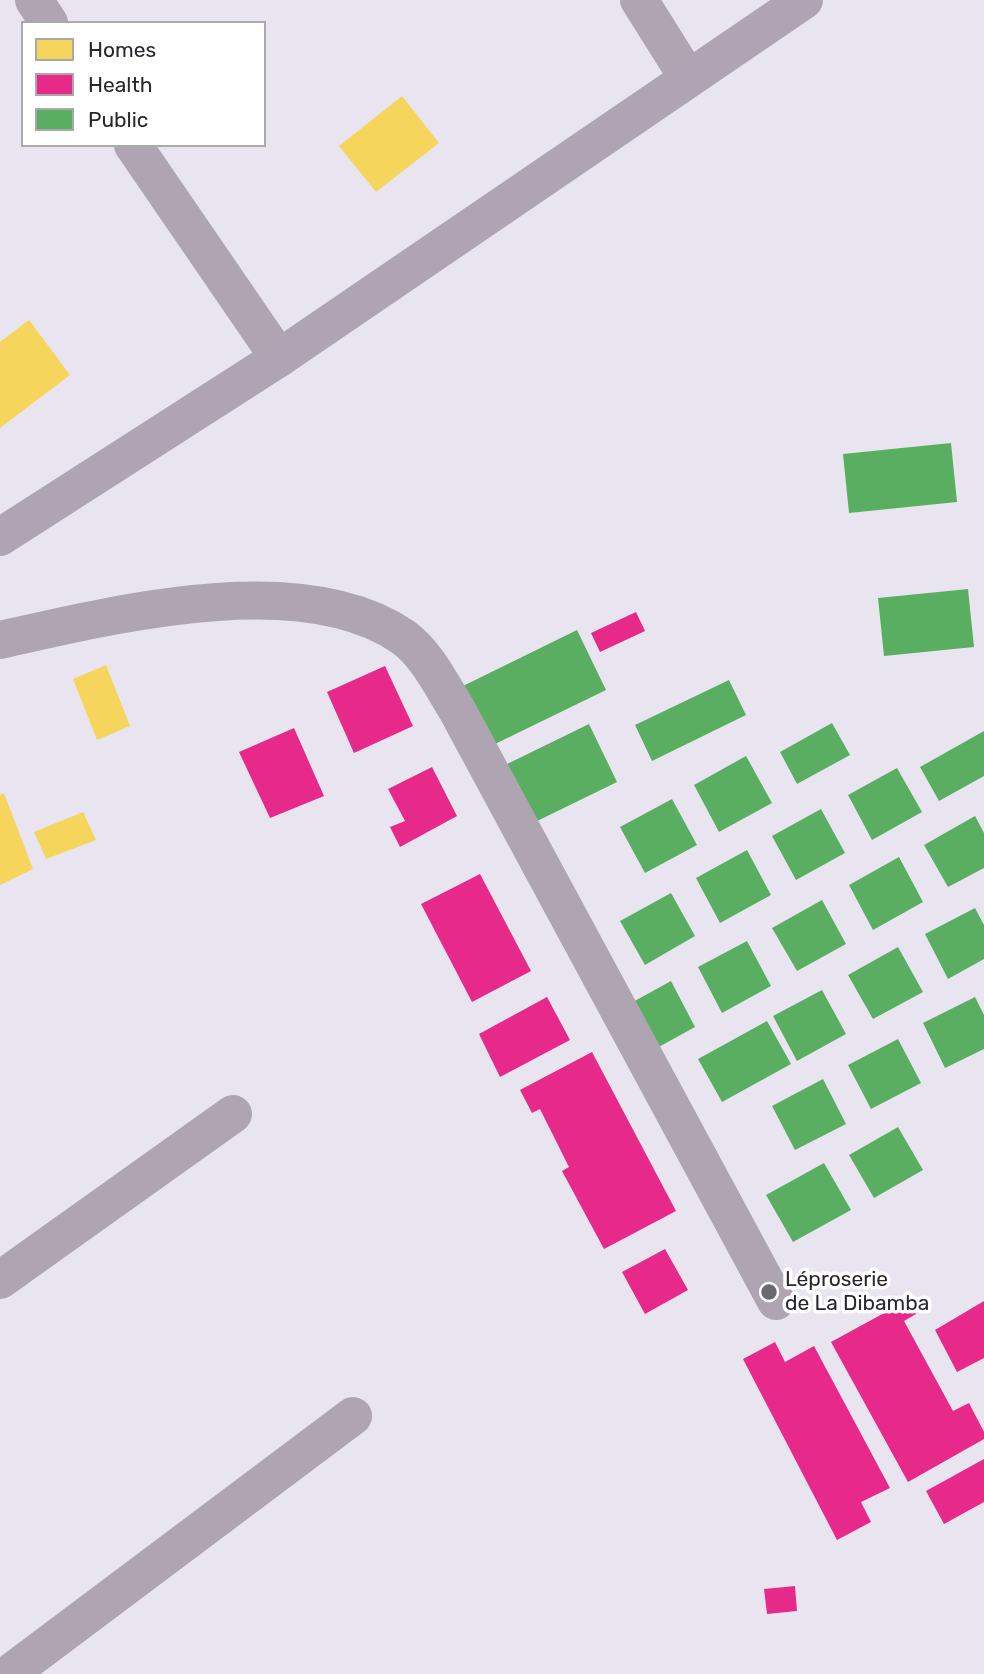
<!DOCTYPE html>
<meta charset="utf-8">
<style>
body{margin:0}
#map{position:relative;width:984px;height:1674px;overflow:hidden;background:#e8e5f0;font-family:Rubik,sans-serif}
canvas{display:block}
.legend{position:absolute;left:21px;top:21px;width:245px;height:126px;box-sizing:border-box;background:#fff;border:2px solid #a9a8ab;margin:0;padding:9px 12px;list-style:none;font-size:21px;color:#28252c}
.legend li{display:flex;align-items:center;gap:14px;height:35px}
.legend b{width:35px;border:2px solid #a9a8ab}
</style>
<div id="map">
<canvas width="984" height="1674"></canvas>
<ul class="legend">
<li><b style="height:19px;background:#f6d55c"></b>Homes</li>
<li><b style="height:19px;background:#e7298a"></b>Health</li>
<li><b style="height:19px;background:#5aae61"></b>Public</li>
</ul>
</div>
<script>
const ctx = document.querySelector('canvas').getContext('2d');
ctx.lineJoin = 'round';
function paint(path, color) { ctx.fillStyle = color; ctx.fill(path, 'evenodd'); }
function strokePath(path, color, width, dash) { ctx.strokeStyle = color; ctx.lineWidth = width; ctx.lineCap = dash ? 'butt' : 'round'; ctx.setLineDash(dash || []); ctx.stroke(path); }
function drawText(font, color, halo, rows, align = 'center') {
  ctx.font = font + ' Rubik,sans-serif'; ctx.lineWidth = 7; ctx.setLineDash([]); ctx.textBaseline = 'middle'; ctx.strokeStyle = halo; ctx.fillStyle = color; for (const [text, x, y, turn = 0] of rows) {
    ctx.save(); ctx.translate(x, y); ctx.rotate((+turn || 0) * Math.PI / 180); ctx.textAlign = isNaN(turn) ? turn : align; if (halo) ctx.strokeText(text, 0, 0); ctx.fillText(text, 0, 0); ctx.restore();
  }
}
paint(new Path2D(`
 M402,96L439,143L376,192L339,146Z
 M29,320L70,375L0,428V342Z
 M106,665L130,726L97,740L73,679Z
 M4,793L33,869L0,885V795Z
 M83,812L96,840L46,859L34,832Z`), '#f6d55c');
paint(new Path2D(`
 M636,612L645,631L600,652L591,633Z
 M385,666L413,726L354,753L327,692Z
 M294,728L324,796L270,818L239,752Z
 M432,767L457,816L400,847L390,827L405,821L388,789Z
 M480,874L531,971L472,1002L421,904Z
 M547,997L570,1040L500,1077L479,1034Z
 M592,1052L676,1211L604,1249L562,1171L569,1167L540,1109L532,1113L520,1090Z
 M665,1249L688,1290L645,1314L622,1272Z
 M908,1300L916,1314L904,1321L953,1411L969,1403L984,1432V1439L908,1482L831,1342Z
 M984,1301V1358L957,1372L935,1330Z
 M775,1342L785,1362L814,1346L890,1488L861,1502L871,1522L837,1540L743,1359Z
 M984,1459V1502L944,1524L926,1491Z
 M795,1586L797,1611L767,1614L764,1589Z`), '#e7298a');
paint(new Path2D(`
 M951,443L957,502L849,513L843,454Z
 M968,589L974,647L884,656L878,598Z
 M577,630L606,690L493,745L463,686Z
 M729,680L746,715L652,761L635,725Z
 M832,723L850,755L797,784L780,752Z
 M589,724L617,782L531,824L503,766Z
 M984,731V776L939,801L920,767Z
 M746,756L772,803L719,832L694,785Z
 M897,768L922,812L872,840L848,795Z
 M672,799L697,845L645,873L620,827Z
 M821,809L845,853L796,880L772,836Z
 M975,816L984,833V868L948,887L924,845Z
 M747,850L771,895L720,923L696,878Z
 M899,857L923,902L873,930L849,885Z
 M671,893L695,936L645,965L620,921Z
 M822,900L846,944L797,971L772,928Z
 M975,908L984,925V959L948,979L925,934Z
 M747,941L771,986L722,1013L698,967Z
 M898,947L923,992L873,1019L848,975Z
 M671,981L695,1027L646,1054L622,1008Z
 M822,990L846,1034L797,1061L773,1016Z
 M975,997L984,1015V1049L945,1068L923,1023Z
 M767,1021L791,1064L722,1102L698,1059Z
 M898,1039L921,1083L871,1109L848,1065Z
 M823,1079L846,1124L795,1150L772,1106Z
 M898,1127L923,1170L874,1198L849,1155Z
 M824,1163L851,1210L793,1242L766,1195Z`), '#5aae61');
strokePath(new Path2D(`
 M34,0L49,23
 M639,0L688,78
 M133,145L279,358
 M0,640C112,615 301,567 403,637C427,654 442,686 457,710L776,1301
 M0,1280L233,1114
 M9,1674L353,1416`), '#afa5b2', 38);
strokePath(new Path2D(`
 M0,537L279,358L804,0`), '#aea4b3', 38);
for (const [x, y, r, color] of [
 [769,1292,9,"#6b6871"]
]) { const dot = new Path2D(); dot.arc(x, y, r, 0, 2 * Math.PI); ctx.fillStyle = color; ctx.fill(dot); strokePath(dot, '#fff', 2.5); }
drawText('21px', '#28252c', '#fff', [
 ["Léproserie",785,1280],
 ["de La Dibamba",785,1304]
], 'left');
</script>
